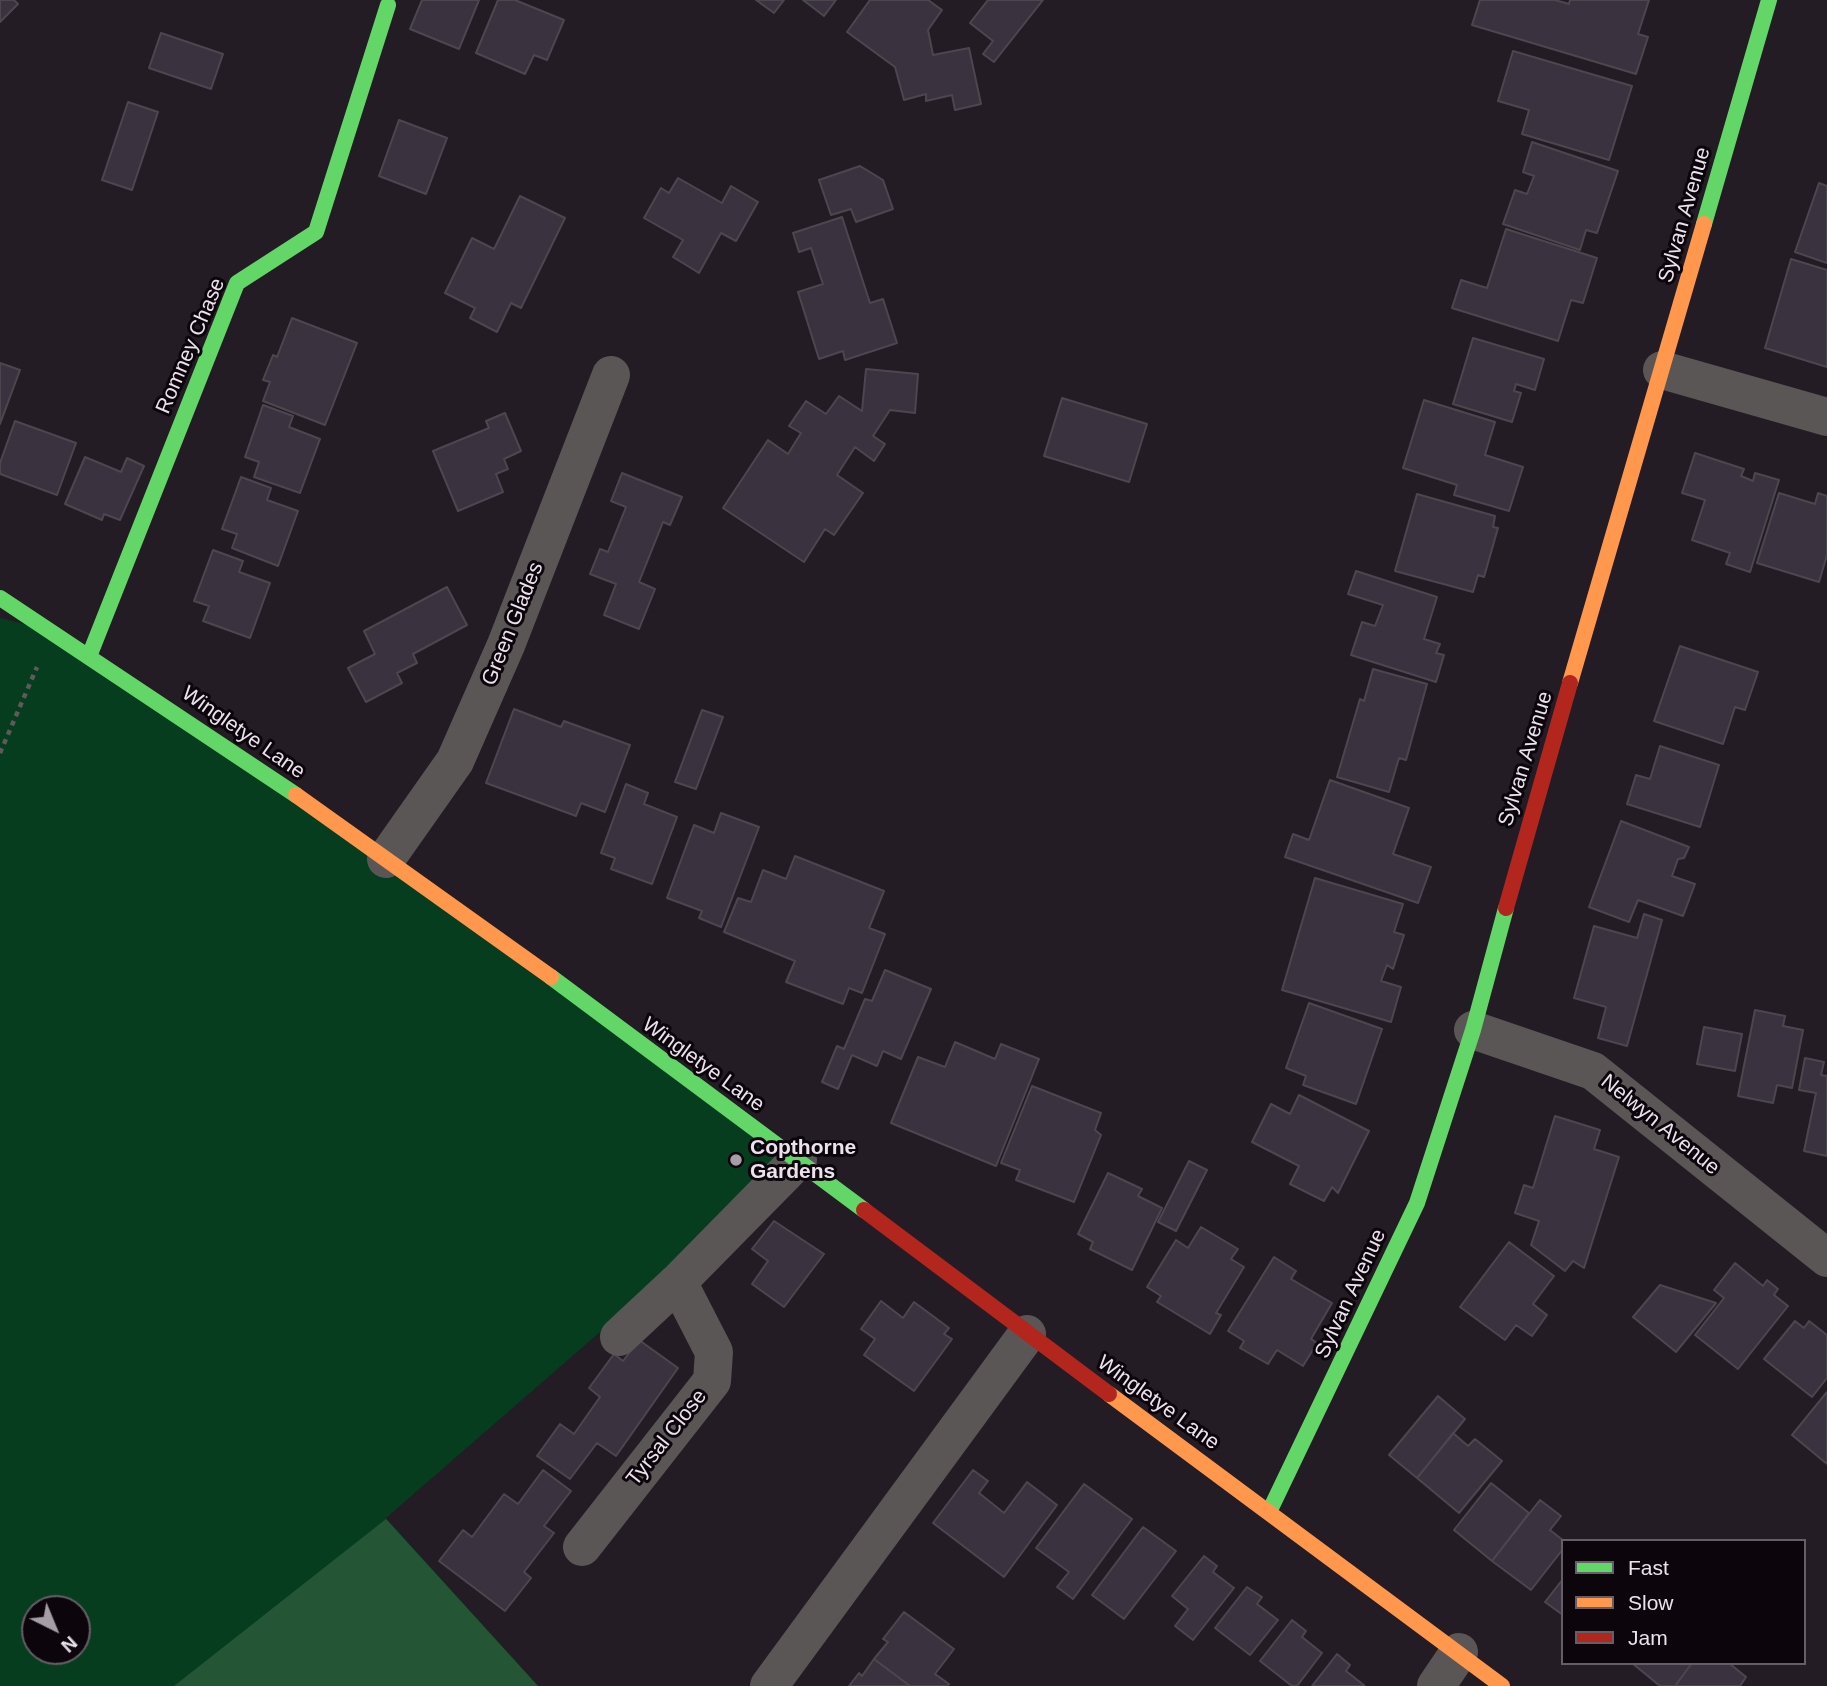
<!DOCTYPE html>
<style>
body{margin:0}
#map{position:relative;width:1827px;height:1686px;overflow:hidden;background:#231c24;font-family:Arial,sans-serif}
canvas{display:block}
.legend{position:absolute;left:1561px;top:1539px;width:245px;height:126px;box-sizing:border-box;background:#0c060c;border:2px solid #665e66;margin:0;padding:9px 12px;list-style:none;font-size:21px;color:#ece2ed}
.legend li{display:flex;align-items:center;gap:14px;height:35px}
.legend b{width:35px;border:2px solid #665e66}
.north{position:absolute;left:21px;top:1595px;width:70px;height:70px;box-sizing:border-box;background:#0c060c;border:2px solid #665e66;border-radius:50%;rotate:137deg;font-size:19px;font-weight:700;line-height:28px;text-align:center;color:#ece2ed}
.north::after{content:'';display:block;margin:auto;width:24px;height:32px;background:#a69da7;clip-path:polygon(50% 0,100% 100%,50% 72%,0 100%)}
</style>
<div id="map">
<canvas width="1827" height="1686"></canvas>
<ul class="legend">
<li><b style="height:9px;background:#63d668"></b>Fast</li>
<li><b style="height:9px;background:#ff974d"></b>Slow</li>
<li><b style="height:9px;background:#b3261e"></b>Jam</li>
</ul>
<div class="north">N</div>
</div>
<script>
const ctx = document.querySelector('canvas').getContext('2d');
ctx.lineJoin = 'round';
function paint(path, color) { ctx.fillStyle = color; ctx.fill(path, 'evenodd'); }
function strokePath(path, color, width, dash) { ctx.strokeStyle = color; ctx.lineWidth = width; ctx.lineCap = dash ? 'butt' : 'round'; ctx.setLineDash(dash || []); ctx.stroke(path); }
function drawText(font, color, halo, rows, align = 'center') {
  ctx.font = font + ' Arial,sans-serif'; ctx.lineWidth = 6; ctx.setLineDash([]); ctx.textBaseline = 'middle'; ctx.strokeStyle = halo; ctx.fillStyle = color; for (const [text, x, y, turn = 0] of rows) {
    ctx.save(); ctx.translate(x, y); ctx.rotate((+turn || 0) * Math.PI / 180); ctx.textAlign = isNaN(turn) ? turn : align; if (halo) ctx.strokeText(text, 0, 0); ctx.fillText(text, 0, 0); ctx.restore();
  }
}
paint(new Path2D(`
 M0,618L53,631L798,1160L386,1518L538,1686H0ZM35,1609H77V1651H35Z`), '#053d1e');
paint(new Path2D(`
 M386,1519L538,1686H174Z`), '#245635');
const building = new Path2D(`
 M0,0H14L18,4L0,22Z
 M422,0H479L459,49L410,29Z
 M498,0H515L564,20L547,60L534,55L525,74L476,53Z
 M756,0H784L774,13Z
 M803,0H836L824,16Z
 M870,0H928L942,10L928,30L933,55L969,48L981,104L955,110L952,95L926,101V94L904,100L895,67L847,32Z
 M988,0H1043L994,62L983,54L993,41L970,23Z
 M1480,0H1555L1569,4L1570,0H1649L1638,34L1648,37L1636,74L1472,25Z
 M161,33L223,54L211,89L149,68Z
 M1513,51L1632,86L1609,160L1522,134L1529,110L1498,101Z
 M128,102L158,112L132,190L102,180Z
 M399,120L447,138L426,194L379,176Z
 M1532,142L1618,171L1597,233L1586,230L1580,250L1503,224L1515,190L1527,194L1534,176L1523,172Z
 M860,166L883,180L893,209L856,222L851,209L831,215L819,180Z
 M678,178L722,203L731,186L758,202L736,241L721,233L699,273L673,257L683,240L644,218L661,188L669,193Z
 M1819,183L1827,186V263L1795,252Z
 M520,196L565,218L521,308L511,303L497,332L470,318L475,308L445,293L472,238L494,249Z
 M842,217L870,303L883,299L897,343L845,360L843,351L819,359L798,292L823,284L811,248L799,252L793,233Z
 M1506,229L1597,258L1583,303L1571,300L1558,341L1452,308L1461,280L1487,288Z
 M1791,259L1827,270V367L1765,348Z
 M292,318L357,343L325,425L263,401L270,382L263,380L273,355L277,357Z
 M1473,338L1544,359L1535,390L1516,384L1514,391L1521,393L1512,422L1453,404Z
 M0,363L20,370L0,424Z
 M866,369L918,374L915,413L890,410L873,436L885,444L874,461L855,447L837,475L863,493L834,535L825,529L804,562L723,508L768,440L788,454L801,433L789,426L806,401L826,414L839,396L862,411Z
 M1062,398L1147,424L1129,482L1044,456Z
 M1424,400L1495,422L1485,455L1523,467L1509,511L1454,495L1457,485L1403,468Z
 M263,405L293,416L289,427L320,439L300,493L254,477L259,462L245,457Z
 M505,413L521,451L504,459L508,469L496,474L503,492L458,511L433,451L489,428L486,421Z
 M15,421L76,443L57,495L0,474V463Z
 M1695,453L1744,469L1741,476L1753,481L1755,473L1779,480L1750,572L1726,564L1730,553L1692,540L1705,500L1682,493Z
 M85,457L121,472L127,458L144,466L120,520L104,514L102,520L65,504Z
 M622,473L682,497L670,525L663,522L639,582L655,589L639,629L604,615L616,584L590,574L600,549L608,552L626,507L611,501Z
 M241,477L271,488L267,500L298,511L278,566L232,548L237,534L222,529Z
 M1779,493L1815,504L1818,493L1827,496V555L1819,582L1757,563Z
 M1417,494L1495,516L1493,527L1498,528L1484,577L1478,575L1473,592L1395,571Z
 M213,550L243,561L239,572L270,583L250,638L203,621L209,606L194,601Z
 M1356,571L1437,597L1424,639L1440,644L1436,653L1444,655L1436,682L1351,655L1362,622L1375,626L1383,605L1348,594Z
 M447,587L467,625L413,654L417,663L397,673L402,683L366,702L348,668L375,654L364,631Z
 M1680,646L1758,672L1745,710L1735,707L1723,744L1654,721Z
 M1373,669L1427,684L1406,760L1399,758L1389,792L1337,777L1360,699L1364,701Z
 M514,709L561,727L564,721L630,745L605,812L581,803L576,816L486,783Z
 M702,710L723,717L696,789L675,782Z
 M1660,746L1719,765L1700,827L1627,804L1636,775L1650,779Z
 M1330,780L1409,808L1393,854L1431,867L1418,903L1285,857L1293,834L1309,840Z
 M626,784L648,793L644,804L677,817L652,884L611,869L615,858L601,853Z
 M721,813L759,827L721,927L699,918L702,911L667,898L694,825L714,833Z
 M1621,821L1689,847L1684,858L1678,859L1672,876L1695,884L1683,916L1638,900L1629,922L1589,907Z
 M795,856L884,891L869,928L885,934L862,993L849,988L843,1004L786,982L795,961L724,932L738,898L751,902L763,870L786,879Z
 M1315,878L1403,904L1394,932L1404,935L1393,969L1387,965L1381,981L1401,987L1391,1022L1282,990Z
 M1644,914L1662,920L1627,1046L1598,1038L1606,1007L1574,998L1594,926L1637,938Z
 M885,970L931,989L901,1059L883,1051L877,1066L852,1055L838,1089L822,1082L837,1046L844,1049L865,999L872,1001Z
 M1309,1003L1382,1029L1356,1104L1303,1085L1306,1076L1286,1068Z
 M1755,1010L1785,1016L1783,1026L1803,1030L1792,1088L1777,1085L1773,1103L1738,1096Z
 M1704,1027L1742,1034L1735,1071L1697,1064Z
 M955,1042L995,1059L1001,1044L1039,1059L996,1166L891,1123L918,1057L945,1067Z
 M1805,1058L1824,1062L1821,1075L1827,1076V1156L1804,1151L1816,1093L1799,1090Z
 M1032,1086L1101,1113L1095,1130L1101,1135L1074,1202L1016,1180L1020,1170L1001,1163Z
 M1299,1095L1369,1131L1338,1193L1332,1187L1324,1201L1290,1184L1299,1166L1252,1142L1271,1104L1290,1114Z
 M1555,1116L1600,1130L1594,1149L1619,1157L1584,1268L1573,1261L1565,1271L1531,1245L1539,1221L1515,1213L1524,1185L1533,1188Z
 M1189,1161L1207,1170L1176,1231L1158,1222Z
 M1108,1173L1142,1189L1138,1196L1162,1208L1132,1270L1090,1249L1093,1242L1078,1234Z
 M774,1221L824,1254L784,1307L752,1284L768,1261L752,1249Z
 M1201,1227L1238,1249L1231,1259L1244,1267L1216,1313L1221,1315L1210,1334L1157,1302L1161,1296L1147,1287L1176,1240L1188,1248Z
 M1509,1242L1554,1276L1533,1304L1547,1315L1532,1336L1516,1325L1505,1340L1460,1307Z
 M1274,1257L1296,1271L1291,1279L1332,1303L1311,1339L1317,1343L1303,1366L1277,1350L1268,1364L1240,1348L1244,1341L1228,1331Z
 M1735,1263L1763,1286L1767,1280L1778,1289L1774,1295L1788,1306L1738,1369L1695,1335L1724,1298L1714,1290Z
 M1660,1285L1716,1303L1676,1352L1633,1317Z
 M881,1301L903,1318L914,1302L949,1328L944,1334L952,1339L914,1391L864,1355L875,1339L861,1329Z
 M1795,1321L1804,1328L1809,1321L1827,1335V1378L1812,1397L1764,1359Z
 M639,1340L678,1368L616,1456L597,1443L570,1479L537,1456L560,1424L574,1434L600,1397L589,1388L614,1354L623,1361Z
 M1827,1392V1464L1792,1435Z
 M1438,1396L1465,1419L1417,1478L1389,1455Z
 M1453,1433L1468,1446L1475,1439L1502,1461L1459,1513L1417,1478Z
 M543,1470L571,1491L544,1526L554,1533L524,1572L531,1578L505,1611L439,1561L463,1530L472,1537L504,1494L518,1504Z
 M973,1470L988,1481L979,1493L1004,1513L1027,1482L1057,1505L1004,1577L933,1523Z
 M1491,1483L1529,1513L1492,1561L1454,1530Z
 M1084,1484L1132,1519L1073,1599L1057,1587L1069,1572L1036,1548Z
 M1540,1500L1561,1516L1550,1530L1564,1541L1563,1549L1531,1590L1492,1561Z
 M1143,1527L1176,1551L1124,1619L1092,1595Z
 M1204,1556L1217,1566L1213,1572L1234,1588L1193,1640L1175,1626L1188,1609L1172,1596Z
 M1563,1579V1615L1545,1602Z
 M1247,1587L1262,1597L1257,1604L1278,1620L1250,1655L1215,1628Z
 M904,1612L954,1649L935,1674L949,1684L947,1686H910L874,1659L888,1642L883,1639Z
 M1292,1620L1306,1631L1302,1637L1322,1653L1297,1686H1292L1260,1661Z
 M1337,1654L1350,1665L1346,1671L1365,1686H1312Z
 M874,1659L910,1686H849L859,1673L862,1676Z
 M1632,1663H1692L1675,1686H1660Z
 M1692,1663H1729L1746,1677L1740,1686H1675Z`);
paint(building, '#3a323f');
strokePath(building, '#4c474f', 2);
strokePath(new Path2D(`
 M0,753L37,667`), '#5e5a5c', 4.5, [5, 5]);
strokePath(new Path2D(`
 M1662,370L1827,417
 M386,859L455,761L506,645L611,375
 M1473,1030L1593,1071L1827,1258
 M619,1337L678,1282L798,1160
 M582,1547L712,1381L714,1352L678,1282
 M769,1686L1027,1334
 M1436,1686L1459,1652`), '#5a5655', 38);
strokePath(new Path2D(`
 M1704,224L1769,0
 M0,598L296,795
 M90,654L237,283L316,232L388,5
 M551,977L864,1210
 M1270,1510L1417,1203L1473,1030L1506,908`), '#63d668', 16);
strokePath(new Path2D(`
 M1570,683L1704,224
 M296,795L551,977
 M1109,1394L1502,1686`), '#ff974d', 16);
strokePath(new Path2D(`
 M1506,908L1570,683
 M864,1210L1109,1394`), '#b3261e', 16);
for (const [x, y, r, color] of [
 [736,1160,7,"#a69da7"]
]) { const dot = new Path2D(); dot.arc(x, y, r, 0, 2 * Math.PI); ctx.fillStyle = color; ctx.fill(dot); strokePath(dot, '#0c060c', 2.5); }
drawText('21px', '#ece2ed', '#0c060c', [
 ["Sylvan Avenue",1685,215,-74],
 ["Romney Chase",191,346,-67],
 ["Green Glades",513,624,-68],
 ["Wingletye Lane",243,733,35],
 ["Sylvan Avenue",1526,759,-73],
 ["Wingletye Lane",703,1065,36],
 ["Nelwyn Avenue",1660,1125,39],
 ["Sylvan Avenue",1351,1294,-65],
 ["Wingletye Lane",1158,1403,36],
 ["Tyrsal Close",667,1438,-52]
]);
drawText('bold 21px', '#ece2ed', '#0c060c', [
 ["Copthorne",750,1148],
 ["Gardens",750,1172]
], 'left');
</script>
